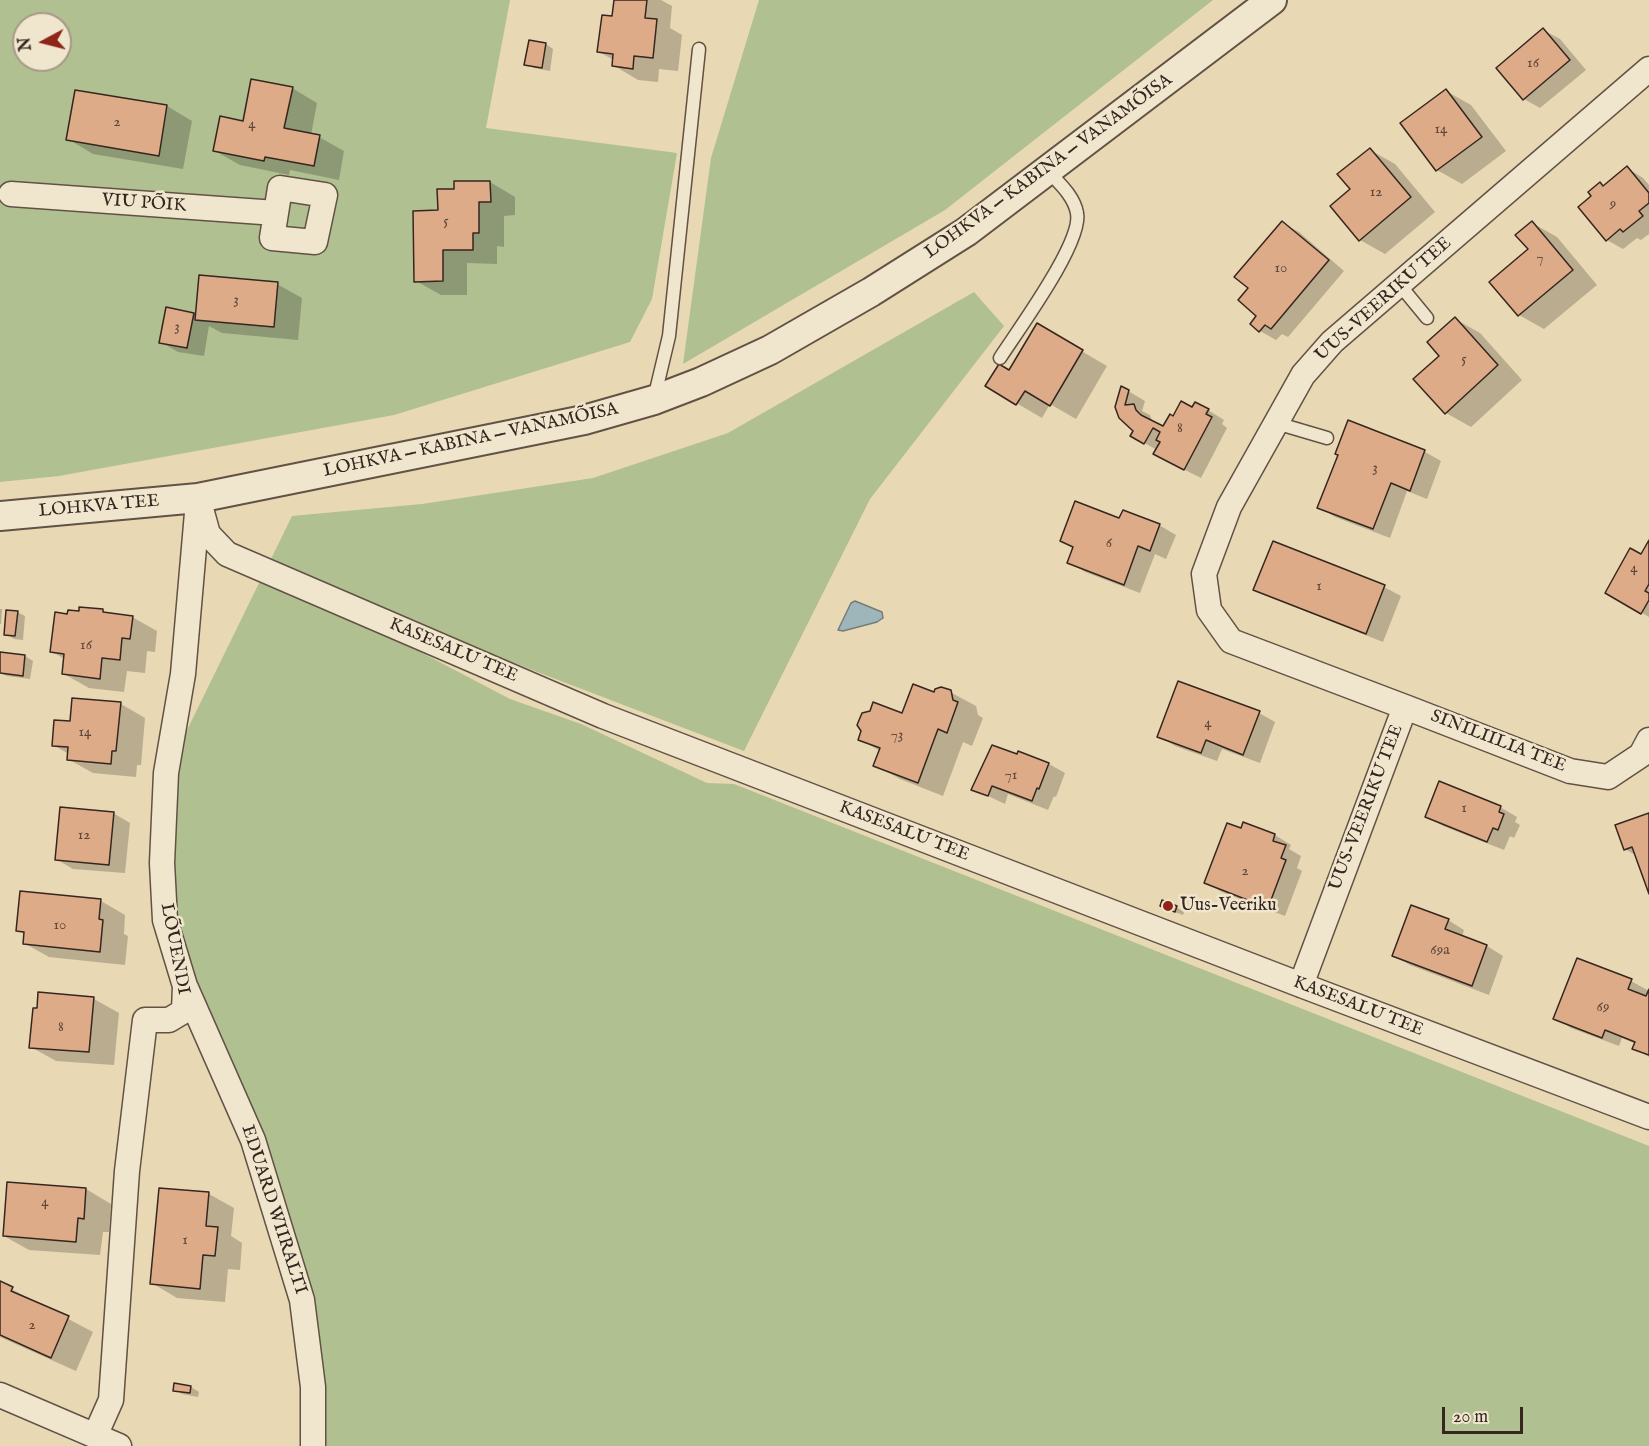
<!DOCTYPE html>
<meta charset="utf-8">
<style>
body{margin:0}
#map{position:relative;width:1649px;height:1446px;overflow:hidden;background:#e8d8b3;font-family:"IM FELL English",serif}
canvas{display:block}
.north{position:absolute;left:12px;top:12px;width:60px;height:60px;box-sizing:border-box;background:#f0e6ce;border:2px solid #a69988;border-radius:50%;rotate:263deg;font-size:16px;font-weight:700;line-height:24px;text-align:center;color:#362620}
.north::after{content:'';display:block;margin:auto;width:21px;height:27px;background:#8f2418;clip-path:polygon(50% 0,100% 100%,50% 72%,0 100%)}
.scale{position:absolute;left:1442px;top:1407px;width:81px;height:27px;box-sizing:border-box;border:3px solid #362620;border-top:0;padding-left:8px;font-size:18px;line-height:21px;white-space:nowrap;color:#362620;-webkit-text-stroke:4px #f0e6ce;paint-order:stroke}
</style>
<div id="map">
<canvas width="1649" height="1446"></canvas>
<div class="north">N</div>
<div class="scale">20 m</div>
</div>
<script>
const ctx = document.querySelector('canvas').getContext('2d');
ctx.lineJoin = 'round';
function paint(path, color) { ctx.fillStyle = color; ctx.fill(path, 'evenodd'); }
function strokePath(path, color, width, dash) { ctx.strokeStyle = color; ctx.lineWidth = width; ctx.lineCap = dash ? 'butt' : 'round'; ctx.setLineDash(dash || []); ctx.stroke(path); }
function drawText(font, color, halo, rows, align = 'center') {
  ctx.font = font + ' "IM FELL English",serif'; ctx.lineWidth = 5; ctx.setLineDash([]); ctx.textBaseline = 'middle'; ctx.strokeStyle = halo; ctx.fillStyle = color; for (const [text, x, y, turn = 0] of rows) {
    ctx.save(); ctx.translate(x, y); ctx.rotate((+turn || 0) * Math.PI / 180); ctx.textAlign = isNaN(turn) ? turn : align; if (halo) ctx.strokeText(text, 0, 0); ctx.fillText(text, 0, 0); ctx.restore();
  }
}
paint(new Path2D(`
 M0,0H510L486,128L677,153L652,299L630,342L394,415L59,476L0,482ZM24,24H60V60H24Z
 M759,0H1213L945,210L683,364L711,158Z
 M974,292L1004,326L870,499L744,751L315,587L271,559L292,516L422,504L593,478L728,433Z
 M261,579L346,613L510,699L581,724L707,783L734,784L1649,1146V1446H313L302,1300L165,920L166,773Z`), '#b0c091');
const water = new Path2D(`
 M855,601L882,612L883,618L877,622L843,631L838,630L851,603Z`);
paint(water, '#9eb6b9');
strokePath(water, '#747c7c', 1.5);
paint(new Path2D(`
 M615,0H661L672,6L670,28L682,35L678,71L659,69L658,82L638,80L613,65L614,60L599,52L613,18Z
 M1543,30L1560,39L1586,70L1540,108L1524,99Z
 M546,44L553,49L550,71L534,68L526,64Z
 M292,88L317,103L311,135L319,137L344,151L339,180L290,170L289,175L240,165L215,151L244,122Z
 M76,91L167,106L192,121L183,169L93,154L68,139Z
 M1446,91L1471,105L1506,151L1462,184L1437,170Z
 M1370,150L1395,164L1435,212L1385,254L1360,240L1352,189Z
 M1627,168L1643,178L1649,185V234L1641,240L1637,238L1623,249L1607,240L1593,196L1600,184L1605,186Z
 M490,182L515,197V215L504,216V247L497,246V264L467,263V295H441L416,281L439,212L456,190Z
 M1282,223L1299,232L1344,271L1288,337L1282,334L1276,340L1260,331L1258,316L1250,288Z
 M1532,223L1557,237L1597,285L1544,329L1519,315Z
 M277,284L302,298L298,340L222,333L209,326L204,356L178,352L161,342L193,314L197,316Z
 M1455,319L1480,333L1522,380L1471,427L1446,413L1441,356Z
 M1037,325L1107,366L1076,419L1050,404L1042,418L987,386L1009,372Z
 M1128,391L1145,401L1142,411L1150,415L1152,421L1164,428L1174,418L1193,409L1208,410L1224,420L1222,424L1227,428L1201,478L1171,463L1157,450L1132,436L1135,431L1121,417Z
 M1349,422L1425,452L1441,461L1427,499L1407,491L1390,538L1335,517L1319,507L1339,455Z
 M1120,520L1159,525L1176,535L1166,559L1155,554L1140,593L1085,572L1069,562L1074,548L1062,541Z
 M1273,543L1384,587L1401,596L1383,642L1272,598L1255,589Z
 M1649,543V617L1607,593L1641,556Z
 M0,609H2L1,624H0Z
 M103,611L109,615L132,617L157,631L155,652L147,651L145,673L127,671L124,692L89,688L64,674L65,659L52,652L69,615Z
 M17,612L25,616L23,640L14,639L6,634Z
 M1,654L25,656L33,661L30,679L7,676L0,673Z
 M950,692L976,706L978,715L983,718L972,746L963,742L943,796L900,779L875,765L880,751L860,739L903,715L935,694Z
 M121,704L145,718L141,765H137L136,777L93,773L68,759L69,754L53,745L71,723Z
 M1259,713L1275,722L1260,763L1222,749L1217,761L1175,746L1159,736Z
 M1019,753L1049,764L1065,773L1056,797L1054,796L1048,810L1008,794L1005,804L973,789L1018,756Z
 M1500,807L1517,817L1515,822L1520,825L1514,838L1510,836L1504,850L1443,826L1427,816Z
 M113,813L130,823L125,873L73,869L56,859Z
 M1649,814V889L1637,856L1625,849Z
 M1242,830L1275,835L1291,845L1289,849L1301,856L1297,868L1302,871L1285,916L1222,892L1206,883Z
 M101,901L125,915L124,934L128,936L125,965L49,957L24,943L25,935L18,930Z
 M1176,907L1184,912L1183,915L1169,910Z
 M1448,920L1464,930L1462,937L1487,946L1503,956L1489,995L1410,965L1394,956Z
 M1631,981L1649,991V1057L1634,1048L1636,1044L1622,1038L1619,1046L1571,1028L1555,1018Z
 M94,999L119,1013L114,1065L56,1061L31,1047Z
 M86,1189L111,1204L109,1232H103L100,1255L29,1250L4,1236Z
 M209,1194L234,1208L231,1236L242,1243L240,1270L228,1269L225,1302L177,1298L152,1283Z
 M0,1283L93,1332L76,1371L0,1337Z
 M176,1385L191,1387L199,1392L198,1397L182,1394L175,1390Z`), '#0003');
const building = new Path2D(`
 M614,0H647L645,18L657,19L653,58L634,56L633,69L612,66L613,54L597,52L602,15L612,16Z
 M1543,28L1570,60L1523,100L1496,68Z
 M529,40L546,43L542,68L524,65Z
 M251,79L293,87L284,128L320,135L314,166L265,157L264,161L213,151L220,116L243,121Z
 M1446,89L1482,137L1436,171L1400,123Z
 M75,90L167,105L159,156L66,140Z
 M1370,148L1411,197L1359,241L1330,206L1350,189L1337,174Z
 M1627,166L1649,193V203L1639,211L1643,216L1623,232L1620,229L1606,241L1578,207L1591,196L1588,192L1600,182L1603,186Z
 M454,181H490L491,202H479V233H473V250H443V281L414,282L413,211L438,210L437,189H454Z
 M1282,221L1329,260L1271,329L1265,325L1259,332L1250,324L1256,316L1238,300L1248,288L1234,277Z
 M1532,221L1573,270L1518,316L1489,282L1528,249L1515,235Z
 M199,275L278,282L274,327L195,320Z
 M166,307L194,313L187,348L159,343Z
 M1455,317L1498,365L1445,414L1413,379L1439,356L1427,342Z
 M1037,323L1083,350L1050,406L1025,391L1016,405L985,386L999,364L1009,370Z
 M1121,386L1129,390L1125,405L1134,404L1136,410L1141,415L1163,426L1170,414L1173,416L1181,401L1192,407L1195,402L1209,409L1206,414L1212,417L1184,470L1153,454L1160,442L1156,440L1160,432L1153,428L1144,444L1130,436L1133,431L1119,418L1115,407Z
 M1348,420L1425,450L1410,491L1391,483L1373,529L1317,508L1338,455L1335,454Z
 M1075,501L1119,518L1123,510L1160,524L1150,551L1138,546L1124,585L1067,563L1073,547L1060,541Z
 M1649,540V584L1645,591L1649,593V600L1641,614L1605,593L1630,548L1641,554Z
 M1273,541L1385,585L1366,634L1253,590Z
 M79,607L103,609V612L133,616L130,639L122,638L120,660L102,658L100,679L62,674L64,654L50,652L55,612L67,614L68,610L79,611Z
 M6,610L18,611L15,636L4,635Z
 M0,652L25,655L23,676L0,673Z
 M1178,681L1260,711L1243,755L1206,740L1201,753L1157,737Z
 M913,684L934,692L935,689L941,687L951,690L953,700L958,702L947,733L938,729L918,783L873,766L880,748L858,740L861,731L857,725L862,713L870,711L873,702L902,713Z
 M72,698L121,702L116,751H112L111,764L67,760L68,747L52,746L54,720L70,721Z
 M992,745L1017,754L1018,751L1049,763L1039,789L1037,788L1032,801L992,786L988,796L971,790Z
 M1439,781L1501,806L1499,812L1504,814L1498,830L1493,828L1487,842L1425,817Z
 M60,807L114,812L109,865L55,860Z
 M1649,813V894L1632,847L1624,850L1615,825Z
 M1243,822L1275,834L1273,841L1286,845L1281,858L1286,860L1268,908L1204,883L1227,823L1241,828Z
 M20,891L101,899L99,919L103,920L100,952L23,944L24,932L16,931Z
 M1162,900L1177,906L1175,912L1160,906Z
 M1411,905L1449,919L1445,929L1487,945L1472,986L1392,956Z
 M1577,958L1632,979L1628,989L1646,996L1649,989V1055L1632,1049L1635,1042L1605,1030L1602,1038L1553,1019Z
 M38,992L94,997L89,1052L29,1048L33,1008H37Z
 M7,1182L86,1188L84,1219L78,1218L76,1242L3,1236Z
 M159,1188L209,1192L206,1226L218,1227L215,1256L203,1255L200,1289L150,1284Z
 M0,1281L13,1287L11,1291L69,1316L51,1358L0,1335Z
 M174,1383L191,1386L190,1393L173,1391Z`);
paint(building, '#ddab87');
strokePath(building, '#362620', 1.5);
const service = new Path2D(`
 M1399,284L1427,318
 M1000,358C1018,330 1083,242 1077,213C1074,196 1059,183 1048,171
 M654,399L669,336L699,49
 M1276,423L1327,438`);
const minor = new Path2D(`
 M11,194L276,213L280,188L325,195L315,242L272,238L276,213
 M198,498L208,534L227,554L603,716L1301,985L1649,1117
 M1405,707L1570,771L1608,777L1641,755L1649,740
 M1301,985L1405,707L1231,641L1209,610L1204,574L1229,507L1303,375L1332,342L1649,69
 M186,988L253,1140L302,1300L313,1387V1446
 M0,1395L119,1446
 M95,1436L111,1400L127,1171L145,1020H169L184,1011L185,986L165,920L162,863L166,773L183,674L197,513`);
const tertiary = new Path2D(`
 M0,516L198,498L584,420L654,400L701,382L770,350L871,292L966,232L1272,0`);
strokePath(service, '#625245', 15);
strokePath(minor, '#625245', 27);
strokePath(tertiary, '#625245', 32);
strokePath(service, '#f0e6ce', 12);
strokePath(minor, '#f0e6ce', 24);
strokePath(tertiary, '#f0e6ce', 28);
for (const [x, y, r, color] of [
 [1168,906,6,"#8f2418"]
]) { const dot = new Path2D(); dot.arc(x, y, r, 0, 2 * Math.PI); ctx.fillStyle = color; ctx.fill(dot); strokePath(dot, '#f0e6ce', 2); }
drawText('15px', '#60473a', null, [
 ["16",1533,64],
 ["2",117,123],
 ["4",252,125],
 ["14",1441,130],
 ["12",1376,193],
 ["9",1613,205],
 ["5",446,222],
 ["7",1540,259],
 ["10",1281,269],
 ["3",236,301],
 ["3",177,328],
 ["5",1464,360],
 ["8",1180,429],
 ["3",1375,469],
 ["6",1109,544],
 ["4",1634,569],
 ["1",1319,587],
 ["16",86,646],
 ["4",1208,724],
 ["14",85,733],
 ["73",897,736],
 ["71",1011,776],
 ["1",1464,809],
 ["12",84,836],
 ["2",1245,872],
 ["10",60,926],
 ["69a",1440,951],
 ["69",1603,1008],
 ["8",61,1028],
 ["4",45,1203],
 ["1",185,1241],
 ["2",32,1326]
]);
drawText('18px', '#362620', '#f0e6ce', [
 ["LOHKVA — KABINA — VANAMÕISA",1049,167,-36],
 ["VIU PÕIK",144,204,4],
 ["UUS-VEERIKU TEE",1384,300,-42],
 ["LOHKVA — KABINA — VANAMÕISA",471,441,-12],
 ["LOHKVA TEE",99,507,-5],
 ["KASESALU TEE",453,651,23],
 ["SINILIILIA TEE",1498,742,21],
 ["UUS-VEERIKU TEE",1367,808,-69],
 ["KASESALU TEE",904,832,21],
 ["LÕUENDI",174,949,79],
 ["KASESALU TEE",1358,1007,21],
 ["EDUARD WIIRALTI",273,1210,72]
]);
drawText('18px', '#362620', '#f0e6ce', [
 ["Uus-Veeriku",1180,906]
], 'left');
</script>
